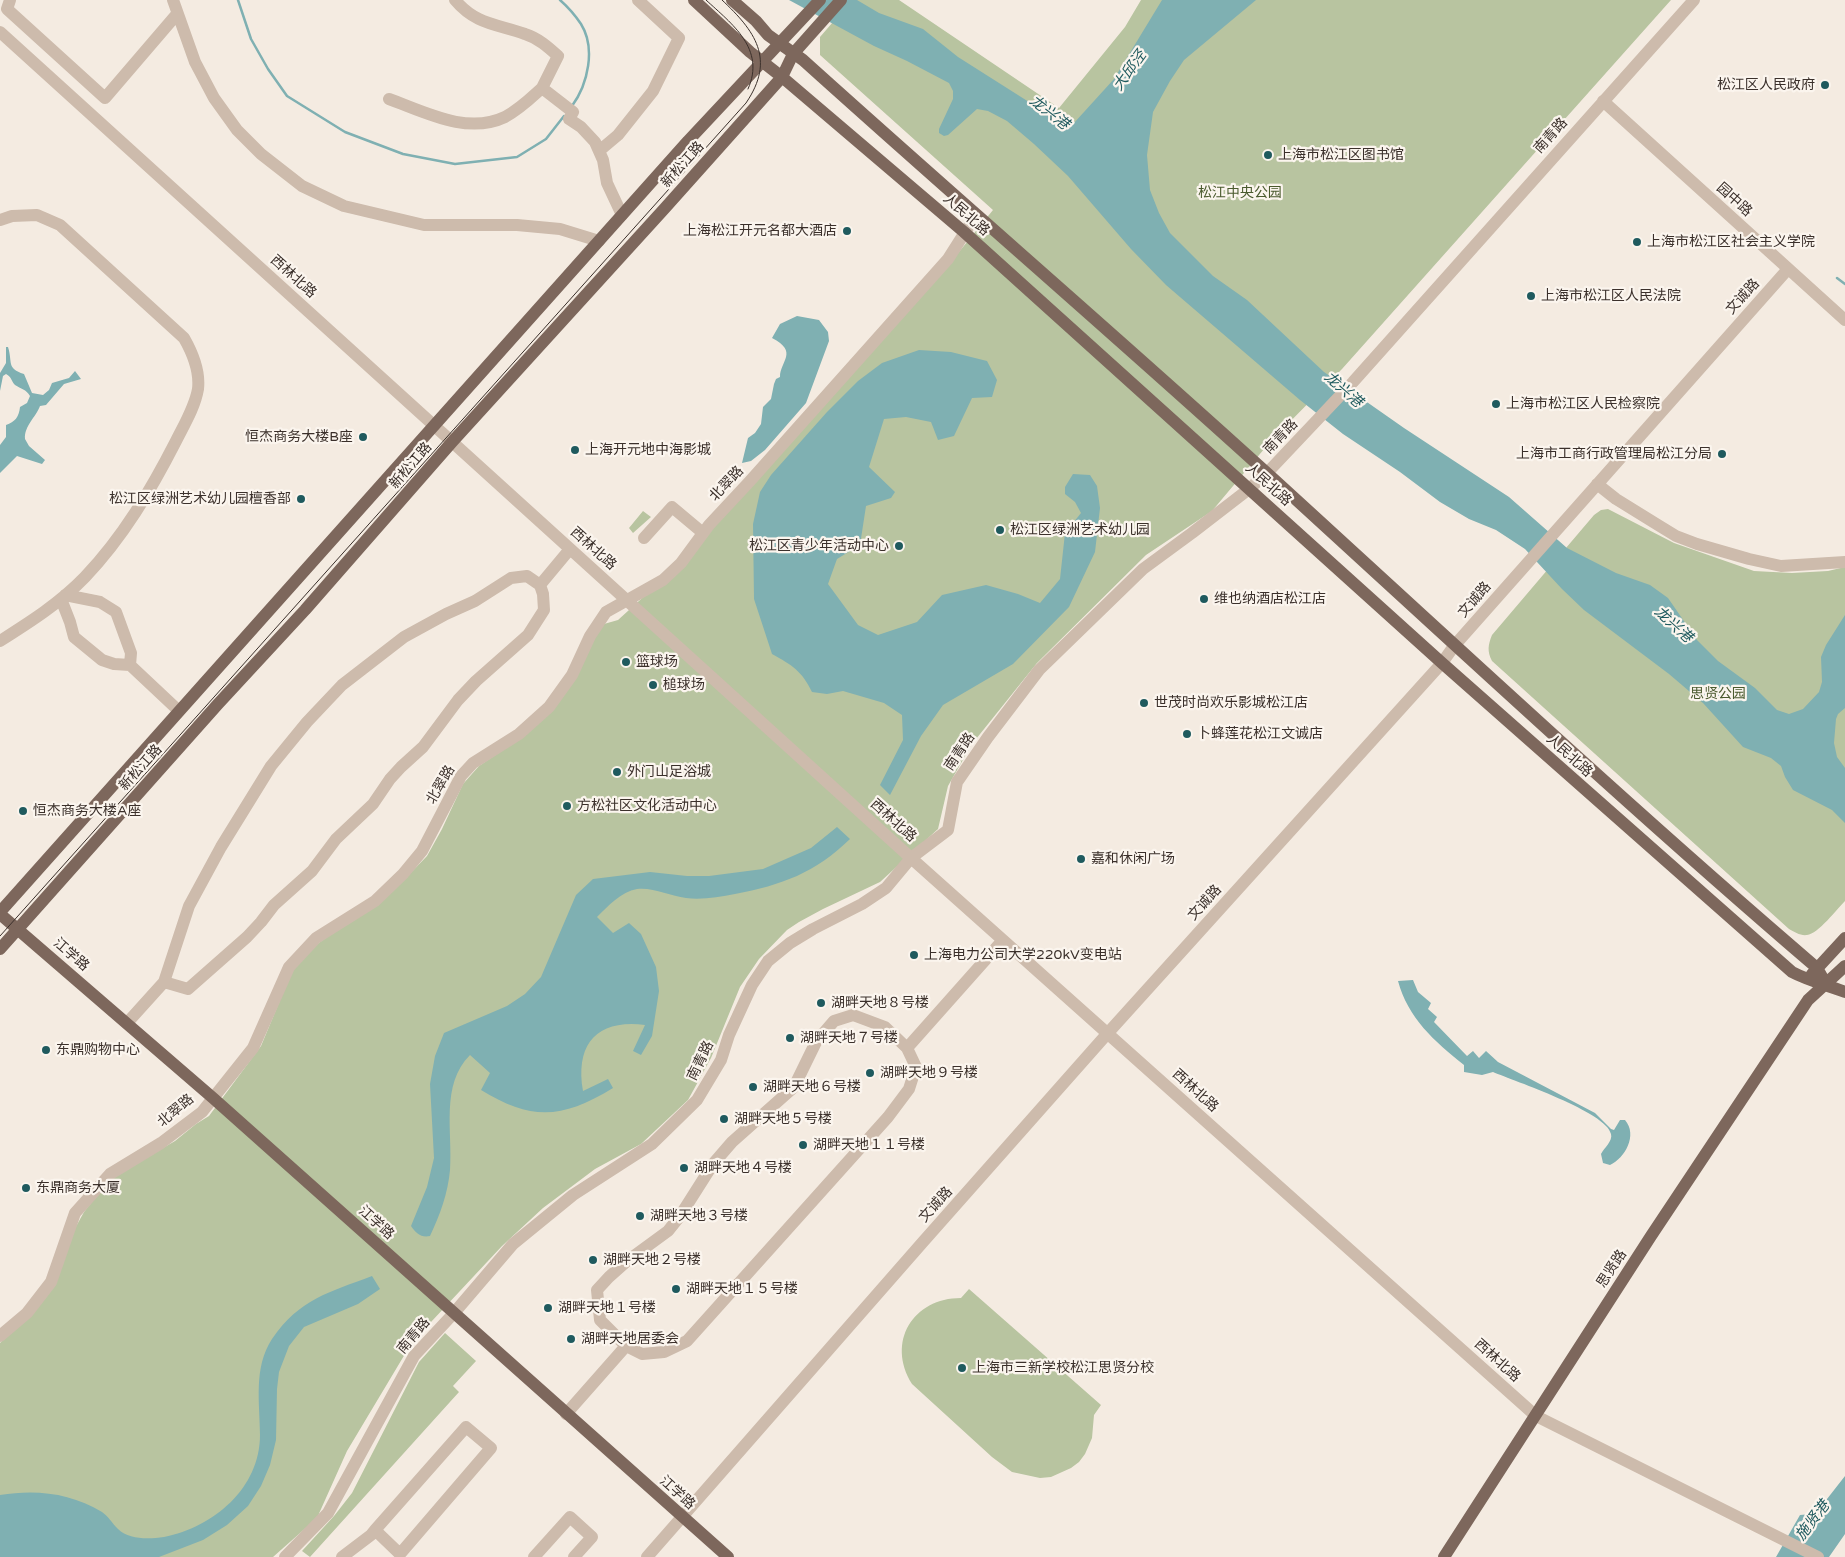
<!DOCTYPE html>
<meta charset="utf-8">
<style>
body{margin:0}
canvas{display:block;background:#f4ebe1}
</style>
<canvas width="1845" height="1557"></canvas>
<script>
const ctx = document.querySelector('canvas').getContext('2d');
ctx.lineJoin = 'round';
function paint(path, color) { ctx.fillStyle = color; ctx.fill(path, 'evenodd'); }
function strokePath(path, color, width, dash) { ctx.strokeStyle = color; ctx.lineWidth = width; ctx.lineCap = dash ? 'butt' : 'round'; ctx.setLineDash(dash || []); ctx.stroke(path); }
function drawText(font, color, halo, rows, align = 'center') {
  ctx.font = font + ' "Varela Round","Noto Sans SC",sans-serif'; ctx.lineWidth = 4.5; ctx.setLineDash([]); ctx.textBaseline = 'middle'; ctx.strokeStyle = halo; ctx.fillStyle = color; for (const [text, x, y, turn = 0] of rows) {
    ctx.save(); ctx.translate(x, y); ctx.rotate((+turn || 0) * Math.PI / 180); ctx.textAlign = isNaN(turn) ? turn : align; if (halo) ctx.strokeText(text, 0, 0); ctx.fillText(text, 0, 0); ctx.restore();
  }
}
paint(new Path2D(`
 M852,0H899L1059,108L1125,27L1141,0H1671L1342,369L1270,442L1212,511L1146,555L1037,663L972,744L948,786L938,829L880,882L823,909L799,922L787,930L759,959L740,987L711,1058L688,1100L641,1144L595,1169L543,1208L502,1246L431,1322L408,1349L347,1451L317,1518L273,1557H0V1343L41,1302L68,1241L84,1212L110,1179L175,1141L196,1124L209,1116L261,1046L293,969L316,945L399,885L427,856L442,829L463,784L479,766L521,738L604,624L618,620L650,591L713,527L941,274L993,210L820,55V37Z
 M1608,509L1674,543L1754,571L1792,573L1828,571L1845,567V901C1837,909 1818,934 1807,935C1801,936 1794,932 1789,929L1492,661C1487,651 1488,645 1492,635L1594,515L1601,510Z
 M643,511L651,517L633,533L629,528Z
 M969,1289L1101,1405L1094,1415L1092,1438L1085,1454L1079,1462L1071,1468L1051,1477L1040,1478L1012,1472L992,1457L912,1384C886,1342 913,1298 961,1298Z
 M445,1333L476,1361L453,1386L459,1392L310,1557L302,1551L334,1516L352,1493L419,1362Z`), '#b8c4a0');
paint(new Path2D(`
 M789,0H857L879,13L923,29L958,57L1040,109L1065,128H1069L1074,123L1114,79L1162,0H1256L1184,60L1170,81L1153,112L1147,155L1150,190L1159,213L1170,233L1213,276L1247,300L1324,372L1404,428L1509,497L1567,548L1616,573L1650,585L1668,598L1697,640L1718,661L1755,688L1777,710L1789,714L1803,709L1819,692L1822,682L1821,657L1826,645L1845,615V708L1838,714L1836,719L1834,743L1837,757L1845,768V823L1832,810L1793,790L1785,777L1781,766L1771,758L1743,747L1703,703L1669,674L1584,610L1562,589L1525,549L1496,530L1469,519L1440,502L1400,472L1343,434L1300,400L1166,285L1131,249L1068,176L1034,144L1007,121L988,111L977,109L948,135L944,136L939,133V129L953,99V91L949,83L907,61L874,46Z
 M797,316L819,320L828,332L829,341L806,403L765,450L751,461L742,463L748,438L755,433L761,424L763,407L771,399L774,384L776,379L780,377C780,361 799,352 772,338L780,324Z
 M6,347H8C13,363 6,368 24,374L32,393L43,395L49,390L52,383L69,378L75,371L81,379L64,384L46,405L40,406C36,417 24,426 25,439L29,446L45,460L42,464L17,456L0,473V445L6,437V425C15,422 19,417 20,407L27,403L30,396C26,389 21,389 15,385C11,381 12,377 6,374L3,376L0,391V373L6,363Z
 M919,350L951,352L987,361L997,380L992,397L972,398L954,436L938,440L931,422L906,417L884,419L869,467L895,492L891,498L866,506L860,545L837,559L828,584L858,625L878,635L917,622L942,595L986,585L1018,594L1040,603L1060,579L1065,533L1081,513L1075,502L1065,494V487L1073,474L1090,475L1097,486L1100,508L1095,552L1069,607L1013,664L943,705L921,736L890,795L880,785L903,740L902,715L884,703L843,691L827,694L812,692C802,671 792,665 772,654L754,599L753,524L760,492L771,475L827,412L858,381L882,363Z
 M837,827L850,839C815,873 782,885 735,894C719,897 702,900 686,898C670,896 653,887 637,889C621,892 608,906 597,917L613,933L629,923L641,934L656,967L659,991L652,1036L641,1055L633,1051L645,1025C597,1019 575,1044 583,1091L608,1079L613,1088C562,1119 532,1121 481,1090L490,1073L470,1055C440,1085 453,1132 450,1170C448,1193 440,1215 430,1236C421,1238 416,1233 411,1226L427,1187L434,1158L430,1084L435,1056L444,1033L507,1006L525,994L541,977L576,895L593,879L650,872L687,876H709L763,869L811,848Z
 M1413,980L1418,992L1431,1003L1428,1009L1437,1017L1434,1022L1467,1056L1473,1051L1479,1058L1486,1051L1498,1062L1595,1113L1611,1129L1614,1130L1620,1120H1625C1638,1135 1625,1158 1610,1165L1603,1163L1601,1154C1604,1148 1613,1141 1611,1134C1607,1112 1514,1081 1493,1072L1482,1075L1464,1072V1065C1434,1041 1408,1018 1398,981Z
 M372,1276L380,1289L358,1304L304,1327L289,1346L279,1372L277,1389L276,1440L270,1465L261,1486L248,1506L227,1525L203,1540L159,1557H0V1495C36,1489 71,1493 102,1512C108,1516 112,1523 118,1529C129,1540 149,1539 164,1537C214,1527 260,1488 260,1435C260,1403 253,1368 272,1339C299,1299 330,1292 372,1276Z
 M1845,1476V1534L1829,1557H1776L1800,1515L1812,1514L1827,1499Z`), '#7fb0b2');
strokePath(new Path2D(`
 M238,0L251,39L268,69L287,96L345,132L403,154L455,164L517,157L546,139L564,116
 M560,0C568,7 575,15 581,24C596,48 588,84 572,106
 M1837,278L1845,284`), '#7fb0b2', 2.5);
strokePath(new Path2D(`
 M10,0L7,9L105,98L177,14
 M173,0L195,62L214,98L237,130L261,154L302,186L344,206L424,225H517L560,229L599,241
 M455,0C476,25 497,24 525,34C538,38 548,47 558,56L542,88L573,112L569,119L581,127L595,142L603,160L607,183L622,215
 M0,32L911,858L1536,1416L1818,1557
 M389,99C425,112 467,135 505,117C520,109 531,98 542,88
 M1603,101L1845,320
 M599,151L618,135L653,91L679,38L638,0
 M0,220L12,216L37,215L60,225L184,338C192,352 200,372 198,389C195,407 184,425 176,441C151,490 123,537 85,577C60,603 30,622 0,641
 M1597,484L1616,499L1658,525L1676,536L1697,544L1749,559L1781,566L1845,562
 M644,538L672,507L703,533
 M65,595L100,602L116,612L131,653L130,665L179,711
 M61,599L70,622L74,637L102,660L114,664L130,665
 M164,982L188,989L247,937L261,922L274,905L312,871L336,839L373,804L390,779L401,767L423,747L458,700L476,681L528,635L544,610L543,594L540,585
 M127,1023L164,982L189,906L221,847L271,766L307,722L342,685L404,637L446,614L475,601L511,578L527,576L540,585L570,549
 M907,1048L1003,940
 M0,1336L27,1313L51,1282L75,1213L110,1174L161,1143L202,1112L253,1048L289,967L316,938L375,901L403,874L422,851L461,776L473,763L519,734L549,707L572,675L590,636L606,612L663,580L681,563L709,525L750,481L948,259L976,215
 M566,1414L626,1346L600,1320L597,1290L609,1277L627,1261L668,1231L680,1216L713,1164L732,1142L794,1087L816,1042L834,1021L853,1015L885,1027L907,1048L916,1067L909,1089L888,1117L687,1341L664,1352L642,1354L626,1346
 M285,1557L328,1513L414,1356L454,1313L513,1244L573,1195L652,1144L697,1100L721,1060L729,1035L752,985L768,961L790,943L813,929L862,904L886,888L911,858L948,830L957,782L988,737L1039,670L1143,569L1192,533L1249,489L1267,473L1353,382L1694,0
 M342,1557L371,1535L375,1530L466,1427L491,1448L400,1554L375,1530
 M534,1557L570,1517L592,1537L574,1557
 M647,1557L922,1243L1107,1034L1442,663L1454,646L1788,269`), '#cdbbac', 12);
strokePath(new Path2D(`
 M694,0L750,52L782,77L964,232L1442,663L1792,972C1809,981 1827,985 1845,992
 M732,0L756,21L768,35L803,60C957,199 1114,334 1268,474C1450,640 1630,808 1817,968L1826,984
 M0,912L688,141L820,0
 M0,914L213,1098L728,1557
 M0,949L218,704L305,610L452,442L665,208L782,77L793,54L841,0
 M1812,974L1845,938
 M1444,1557L1651,1236L1808,1000L1845,966`), '#7d675c', 12);
strokePath(new Path2D(`
 M706,0C732,24 766,49 748,89
 M0,936L746,103C776,59 755,31 722,0`), '#3b302b', 1);
for (const [x, y, r, color] of [
 [1825,85,5,"#1f5a5e"],
 [1268,155,5,"#1f5a5e"],
 [847,231,5,"#1f5a5e"],
 [1637,242,5,"#1f5a5e"],
 [1531,296,5,"#1f5a5e"],
 [1496,404,5,"#1f5a5e"],
 [363,437,5,"#1f5a5e"],
 [575,450,5,"#1f5a5e"],
 [1722,454,5,"#1f5a5e"],
 [301,499,5,"#1f5a5e"],
 [1000,530,5,"#1f5a5e"],
 [899,546,5,"#1f5a5e"],
 [1204,599,5,"#1f5a5e"],
 [626,662,5,"#1f5a5e"],
 [653,685,5,"#1f5a5e"],
 [1144,703,5,"#1f5a5e"],
 [1187,734,5,"#1f5a5e"],
 [617,772,5,"#1f5a5e"],
 [567,806,5,"#1f5a5e"],
 [23,811,5,"#1f5a5e"],
 [1081,859,5,"#1f5a5e"],
 [914,955,5,"#1f5a5e"],
 [821,1003,5,"#1f5a5e"],
 [790,1038,5,"#1f5a5e"],
 [46,1050,5,"#1f5a5e"],
 [870,1073,5,"#1f5a5e"],
 [753,1087,5,"#1f5a5e"],
 [724,1119,5,"#1f5a5e"],
 [803,1145,5,"#1f5a5e"],
 [684,1168,5,"#1f5a5e"],
 [26,1188,5,"#1f5a5e"],
 [640,1216,5,"#1f5a5e"],
 [593,1260,5,"#1f5a5e"],
 [676,1289,5,"#1f5a5e"],
 [548,1308,5,"#1f5a5e"],
 [571,1339,5,"#1f5a5e"],
 [962,1368,5,"#1f5a5e"]
]) { const dot = new Path2D(); dot.arc(x, y, r, 0, 2 * Math.PI); ctx.fillStyle = color; ctx.fill(dot); strokePath(dot, '#fbf5ee', 2); }
drawText('14px', '#3b302b', '#fbf5ee', [
 ["松江区人民政府",1815,85,"right"],
 ["上海市松江区图书馆",1278,155],
 ["上海松江开元名都大酒店",837,231,"right"],
 ["上海市松江区社会主义学院",1647,242],
 ["上海市松江区人民法院",1541,296],
 ["上海市松江区人民检察院",1506,404],
 ["恒杰商务大楼B座",353,437,"right"],
 ["上海开元地中海影城",585,450],
 ["上海市工商行政管理局松江分局",1712,454,"right"],
 ["松江区绿洲艺术幼儿园檀香部",291,499,"right"],
 ["松江区绿洲艺术幼儿园",1010,530],
 ["松江区青少年活动中心",889,546,"right"],
 ["维也纳酒店松江店",1214,599],
 ["篮球场",636,662],
 ["槌球场",663,685],
 ["世茂时尚欢乐影城松江店",1154,703],
 ["卜蜂莲花松江文诚店",1197,734],
 ["外门山足浴城",627,772],
 ["方松社区文化活动中心",577,806],
 ["恒杰商务大楼A座",33,811],
 ["嘉和休闲广场",1091,859],
 ["上海电力公司大学220kV变电站",924,955],
 ["湖畔天地８号楼",831,1003],
 ["湖畔天地７号楼",800,1038],
 ["东鼎购物中心",56,1050],
 ["湖畔天地９号楼",880,1073],
 ["湖畔天地６号楼",763,1087],
 ["湖畔天地５号楼",734,1119],
 ["湖畔天地１１号楼",813,1145],
 ["湖畔天地４号楼",694,1168],
 ["东鼎商务大厦",36,1188],
 ["湖畔天地３号楼",650,1216],
 ["湖畔天地２号楼",603,1260],
 ["湖畔天地１５号楼",686,1289],
 ["湖畔天地１号楼",558,1308],
 ["湖畔天地居委会",581,1339],
 ["上海市三新学校松江思贤分校",972,1368]
], 'left');
drawText('14px', '#3b302b', '#fbf5ee', [
 ["南青路",1551,136,-48],
 ["新松江路",683,165,-48],
 ["园中路",1734,200,42],
 ["人民北路",966,215,41],
 ["西林北路",293,277,42],
 ["文诚路",1743,297,-48],
 ["南青路",1281,437,-46],
 ["新松江路",411,466,-49],
 ["北翠路",727,484,-47],
 ["人民北路",1268,485,42],
 ["西林北路",593,549,42],
 ["文诚路",1475,600,-49],
 ["南青路",960,752,-56],
 ["人民北路",1569,756,42],
 ["新松江路",141,768,-48],
 ["北翠路",441,785,-60],
 ["西林北路",893,821,42],
 ["文诚路",1205,903,-48],
 ["江学路",71,955,41],
 ["南青路",701,1061,-64],
 ["西林北路",1195,1091,42],
 ["北翠路",176,1111,-40],
 ["文诚路",936,1205,-48],
 ["江学路",376,1223,42],
 ["思贤路",1612,1269,-57],
 ["南青路",414,1336,-50],
 ["西林北路",1497,1361,42],
 ["江学路",677,1493,42]
]);
drawText('14px', '#4a5a2e', '#fbf5ee', [
 ["松江中央公园",1240,193],
 ["思贤公园",1718,694]
]);
drawText('italic 15px', '#1f5a5e', '#fbf5ee', [
 ["大邱泾",1130,71,-54],
 ["龙兴港",1049,113,38],
 ["龙兴港",1343,390,41],
 ["龙兴港",1673,625,42],
 ["施贤港",1813,1521,-53]
]);
</script>
